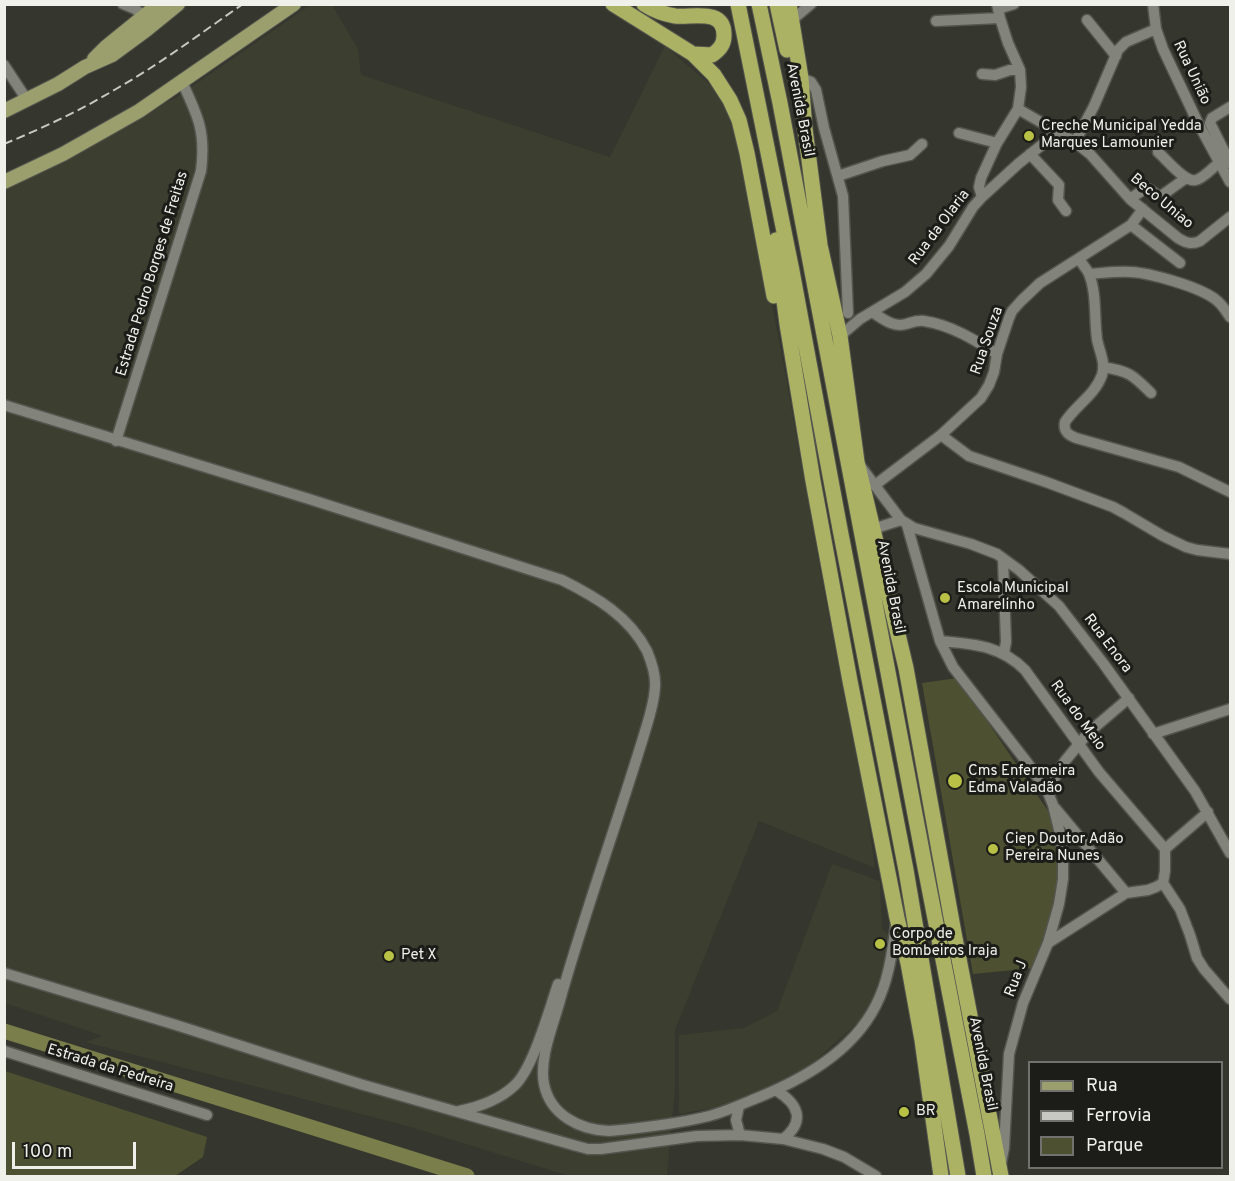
<!DOCTYPE html>
<meta charset="utf-8">
<style>
body{margin:0}
#map{position:relative;width:1235px;height:1181px;overflow:hidden;background:#35362d;font-family:Overpass,sans-serif}
canvas{display:block}
.frame{position:absolute;inset:0;border:6px solid #f0f0eb;pointer-events:none}
.legend{position:absolute;left:1028px;top:1061px;width:195px;height:108px;box-sizing:border-box;background:#1c1d19;border:2px solid #71716d;margin:0;padding:8px 10px;list-style:none;font-size:18px;color:#f0f0eb}
.legend li{display:flex;align-items:center;gap:12px;height:30px}
.legend b{width:30px;border:2px solid #71716d}
.scale{position:absolute;left:12px;top:1142px;width:124px;height:27px;box-sizing:border-box;border:3px solid #f0f0eb;border-top:0;padding-left:8px;font-size:18px;line-height:21px;white-space:nowrap;color:#f0f0eb;-webkit-text-stroke:4px #1c1d19;paint-order:stroke}
</style>
<div id="map">
<canvas width="1235" height="1181"></canvas>
<div class="frame"></div>
<ul class="legend">
<li><b style="height:8px;background:#9b9f6d"></b>Rua</li>
<li><b style="height:8px;background:#c8c8c2"></b>Ferrovia</li>
<li><b style="height:16px;background:#4e5131"></b>Parque</li>
</ul>
<div class="scale">100 m</div>
</div>
<script>
const ctx = document.querySelector('canvas').getContext('2d');
ctx.lineJoin = 'round';
function paint(path, color) { ctx.fillStyle = color; ctx.fill(path, 'evenodd'); }
function strokePath(path, color, width, dash) { ctx.strokeStyle = color; ctx.lineWidth = width; ctx.lineCap = dash ? 'butt' : 'round'; ctx.setLineDash(dash || []); ctx.stroke(path); }
function drawText(font, color, halo, rows, align = 'center') {
  ctx.font = font + ' Overpass,sans-serif'; ctx.lineWidth = 6; ctx.setLineDash([]); ctx.textBaseline = 'middle'; ctx.strokeStyle = halo; ctx.fillStyle = color; for (const [text, x, y, turn = 0] of rows) {
    ctx.save(); ctx.translate(x, y); ctx.rotate((+turn || 0) * Math.PI / 180); ctx.textAlign = isNaN(turn) ? turn : align; if (halo) ctx.strokeText(text, 0, 0); ctx.fillText(text, 0, 0); ctx.restore();
  }
}
paint(new Path2D(`
 M310,5H332L358,49L361,75L610,157L665,46L721,94L739,134L785,372L827,607L867,810L875,868L759,821L675,1030V1088L667,1175L663,1176H569L411,1127L85,1042L103,1036L5,1003V183L177,97Z
 M832,864L880,881L882,929L892,936L881,987L869,1008L858,1022L795,1079L751,1098L724,1106L679,1114V1035L744,1028L777,1011Z`), '#3c3e2f');
paint(new Path2D(`
 M958,678L1048,811C1051,825 1057,839 1058,853C1061,892 1047,931 1034,968L973,974L922,683Z
 M5,1071L207,1137L203,1157L175,1176H5Z`), '#4e5131');
strokePath(new Path2D(`
 M4,1031L467,1176`), '#7a7e4b', 15);
const minor = new Path2D(`
 M123,4L135,9L144,16
 M1153,4L1156,29L1163,49L1198,123L1230,182
 M998,9L1014,4
 M792,20L811,4
 M1087,20L1116,56
 M936,21L1000,18
 M4,65L27,100
 M982,74L995,75L1010,70H1020
 M801,78L811,82L816,90L824,128L843,196L848,313
 M1230,107L1212,118L1210,123L1230,163
 M1018,109L1075,142L1090,154L1130,199L1178,238C1186,243 1192,245 1200,241L1230,217
 M959,133L997,143
 M1075,142L1094,106L1118,50L1126,42L1156,29
 M1158,152C1166,159 1185,183 1196,180C1204,178 1213,167 1220,162
 M1030,154L1059,185L1058,200L1066,211
 M838,176L883,161L910,155L922,144
 M982,197L979,187L981,178L997,143L1018,109L1021,87L1020,70L1008,43L1000,18L997,4
 M1130,199C1134,197 1143,188 1148,189C1154,190 1153,195 1161,196L1186,178
 M1131,225L1180,263
 M1079,259C1082,264 1087,269 1089,274C1097,294 1094,318 1097,339C1099,351 1106,362 1102,375C1095,395 1076,405 1065,422C1063,431 1068,435 1076,438L1179,467L1230,492
 M1089,274C1103,273 1117,271 1131,272C1151,273 1199,287 1215,299C1222,304 1226,311 1230,317
 M872,312C882,318 893,328 906,324C913,322 917,320 924,321C951,325 975,340 997,354
 M840,336L860,319L905,292L926,274L949,246L973,207L982,197L1018,164L1058,132
 M1103,367C1129,371 1133,375 1151,393
 M4,405L309,499L562,580C596,597 629,616 647,651C652,663 656,675 655,687C654,705 648,721 643,738C616,827 584,914 559,1004C552,1028 539,1060 544,1084C550,1115 580,1130 609,1131C642,1128 677,1124 709,1116C724,1112 738,1106 752,1100C800,1081 852,1053 876,1005C889,980 892,952 896,925
 M941,435L969,456L1046,482L1113,507L1124,513L1163,536L1186,547L1197,550L1230,554
 M116,441L201,171C206,132 198,116 182,82
 M861,467L901,520L914,528L971,544L997,554L1019,570L1059,606L1103,663L1195,791L1230,853
 M875,485L941,435L981,398L989,385L994,372L997,354L1009,318L1012,311L1021,301L1040,283L1131,225L1143,209
 M907,525L940,641L953,667L1026,761L1047,790L1053,805L1061,838L1063,859V879L1059,904L1048,943L1023,1003L1009,1054L1004,1148L1001,1163
 M873,529L901,520
 M1003,559L1006,642L1004,653
 M940,641C973,644 1000,645 1025,670L1099,772L1165,849
 M1153,734L1230,709
 M1047,790L1065,761L1088,733L1129,698
 M1055,808L1126,893
 M1163,883L1180,909L1190,935L1197,958L1204,969L1230,999
 M1048,943L1126,893L1148,890L1156,887L1163,883L1165,871V849L1208,812
 M4,973L176,1025L360,1084L573,1145L588,1149H601L697,1136L740,1135L783,1139L823,1149L844,1157L876,1176
 M4,1051L207,1115
 M777,1091C798,1104 806,1121 783,1139
 M739,1106L736,1120L740,1135
 M459,1111C479,1107 499,1100 514,1086C533,1069 549,1010 558,984`);
const major = new Path2D(`
 M94,59L106,47L159,4
 M4,111L58,84L85,67L112,55L146,30L178,4
 M4,182L63,154L139,111L294,4`);
const highway = new Path2D(`
 M613,4L693,54L714,75L730,100L739,120L747,153L774,296
 M644,4C653,10 663,14 675,16C691,18 725,7 724,36C724,45 719,50 712,55L693,54
 M738,4L792,271L840,529L906,870L958,1176
 M759,4L780,103L925,867L977,1134L984,1176
 M777,4L787,50
 M789,4L801,78L805,129L820,245L840,336L857,462L906,668L954,933L1001,1176
 M776,240L787,324L813,481L850,681L897,918L908,963L922,1040L941,1176`);
strokePath(minor, '#53544d', 13);
strokePath(major, '#53544d', 16);
strokePath(highway, '#53544d', 17);
strokePath(minor, '#82837a', 10);
strokePath(major, '#9b9f6d', 14);
strokePath(highway, '#acb264', 15);
strokePath(new Path2D(`
 M4,144C43,128 81,110 116,89C160,64 201,33 243,4`), '#c8c8c2', 2, [9, 4.5]);
for (const [x, y, r, color] of [
 [1029,136,6,"#b9c046"],
 [945,598,6,"#b9c046"],
 [955,781,8,"#b9c046"],
 [993,849,6,"#b9c046"],
 [880,944,6,"#b9c046"],
 [389,956,6,"#b9c046"],
 [904,1112,6,"#b9c046"]
]) { const dot = new Path2D(); dot.arc(x, y, r, 0, 2 * Math.PI); ctx.fillStyle = color; ctx.fill(dot); strokePath(dot, '#1c1d19', 2); }
drawText('15px', '#f0f0eb', '#1c1d19', [
 ["Rua União",1191,73,65],
 ["Avenida Brasil",799,110,79],
 ["Beco Uniao",1161,202,40],
 ["Rua da Olaria",940,228,-53],
 ["Estrada Pedro Borges de Freitas",153,274,-73],
 ["Rua Souza",988,341,-71],
 ["Avenida Brasil",890,587,79],
 ["Rua Enora",1107,644,53],
 ["Rua do Meio",1077,716,54],
 ["Rua J",1017,979,-69],
 ["Avenida Brasil",982,1064,79],
 ["Estrada da Pedreira",110,1069,17]
]);
drawText('15px', '#f0f0eb', '#1c1d19', [
 ["Creche Municipal Yedda",1041,127],
 ["Marques Lamounier",1041,144],
 ["Escola Municipal",957,589],
 ["Amarelinho",957,606],
 ["Cms Enfermeira",968,772],
 ["Edma Valadão",968,789],
 ["Ciep Doutor Adão",1005,840],
 ["Pereira Nunes",1005,857],
 ["Corpo de",892,935],
 ["Bombeiros Iraja",892,952],
 ["Pet X",401,956],
 ["BR",916,1112]
], 'left');
</script>
